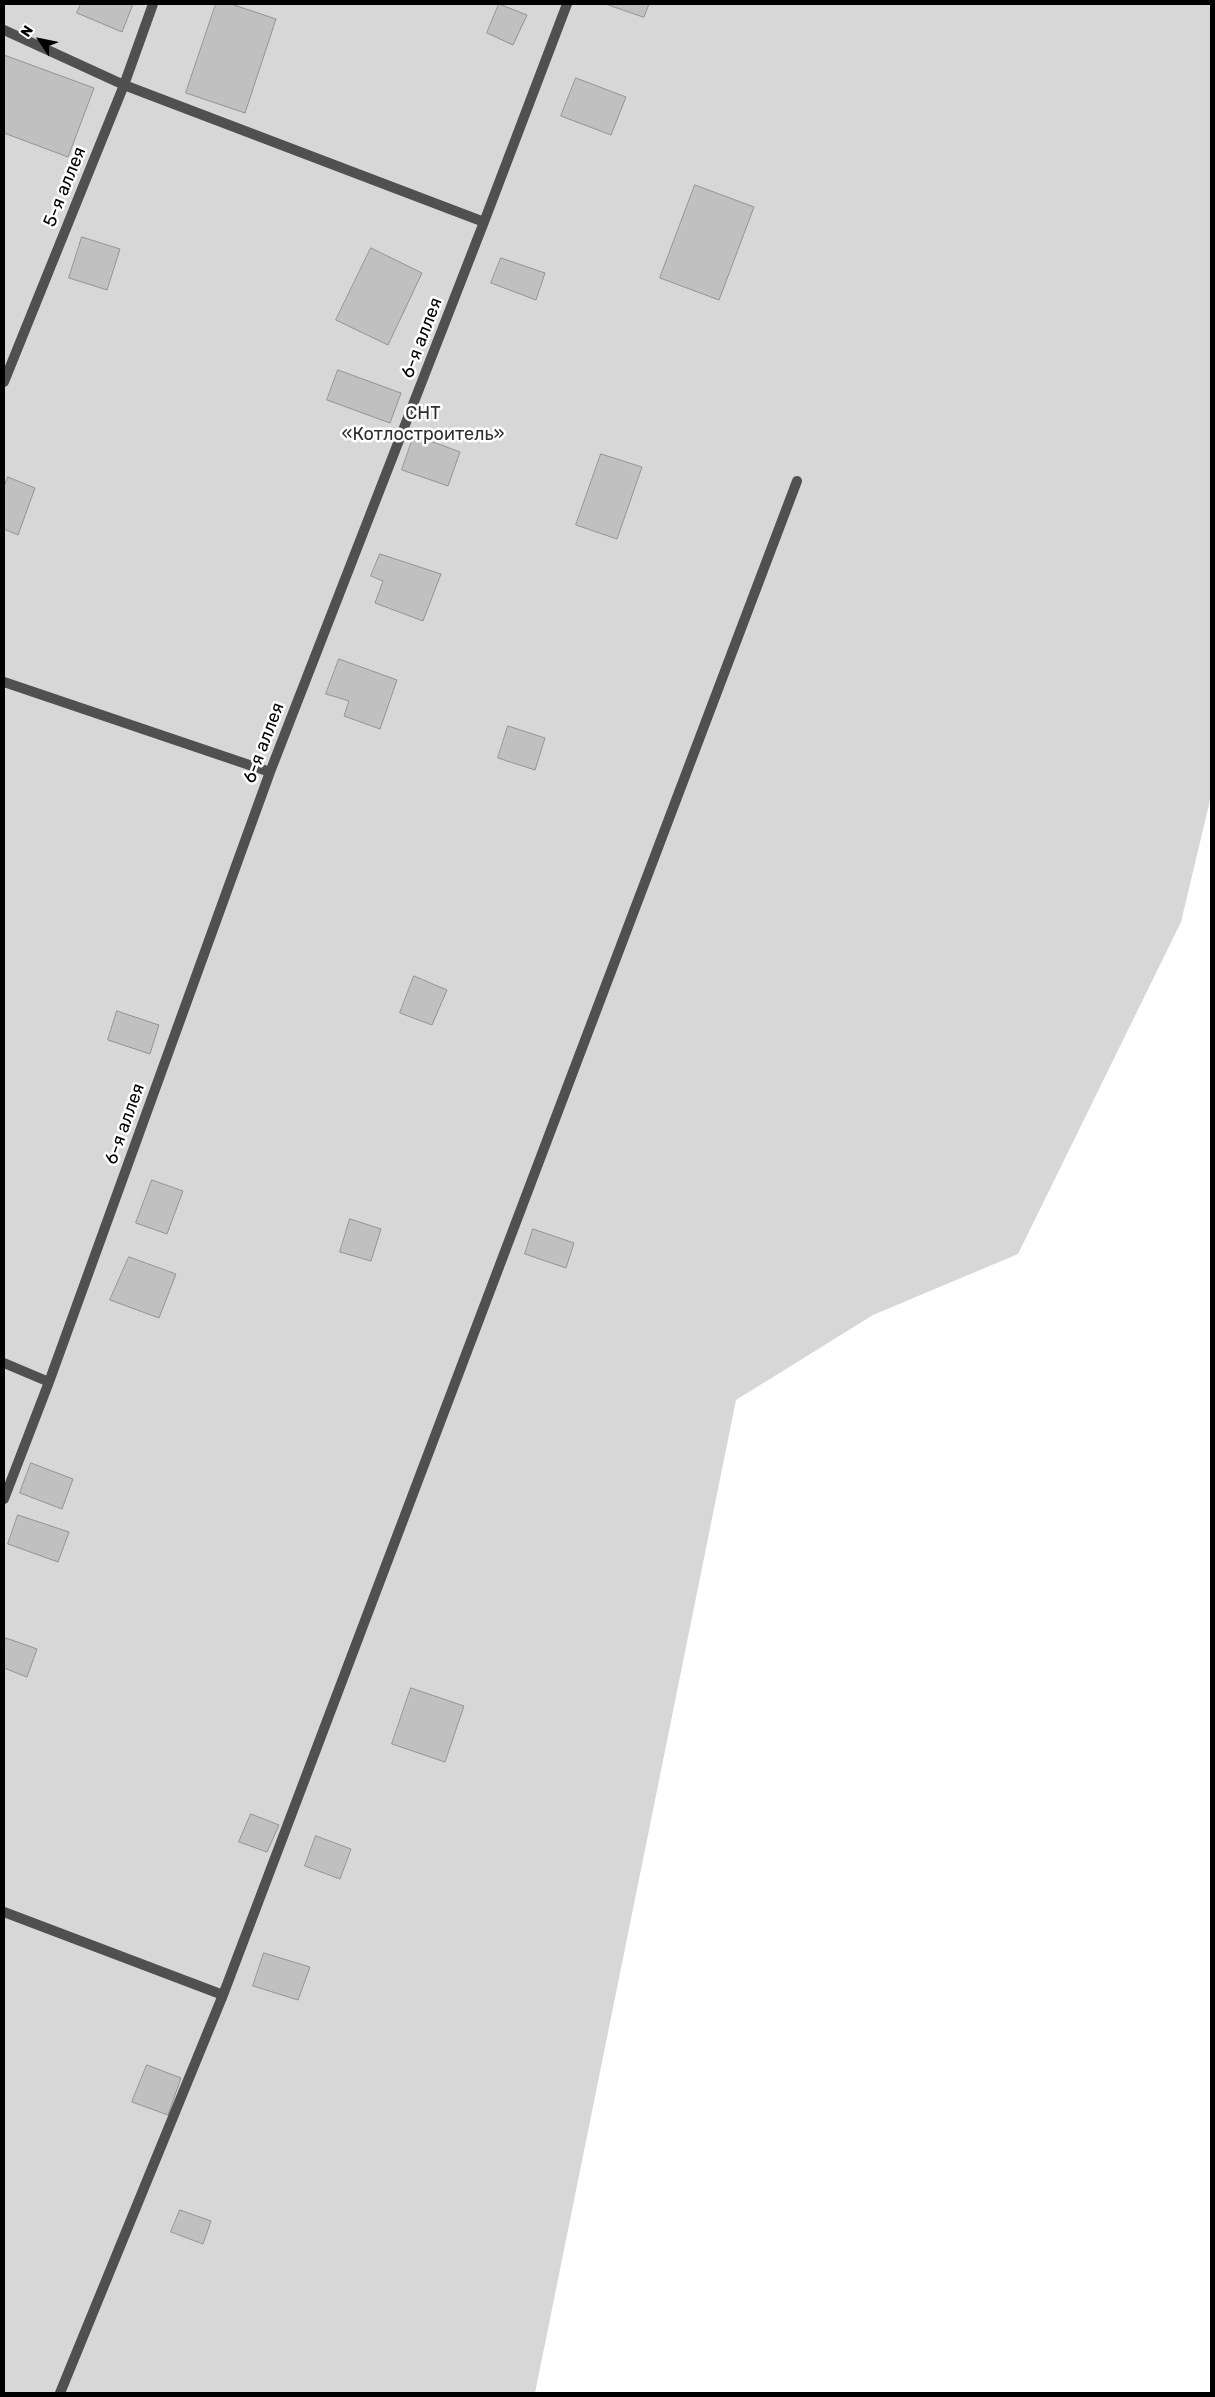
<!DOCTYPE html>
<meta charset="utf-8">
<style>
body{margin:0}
#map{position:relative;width:1215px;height:2397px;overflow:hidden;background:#fff;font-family:Rubik,sans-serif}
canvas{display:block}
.frame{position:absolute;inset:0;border:5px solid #000;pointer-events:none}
.north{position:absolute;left:15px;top:15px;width:50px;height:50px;-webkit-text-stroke:4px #fff;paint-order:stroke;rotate:304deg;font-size:14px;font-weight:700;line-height:20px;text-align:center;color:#000}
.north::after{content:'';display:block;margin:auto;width:18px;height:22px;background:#000;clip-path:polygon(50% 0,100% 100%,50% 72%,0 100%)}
</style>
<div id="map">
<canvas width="1215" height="2397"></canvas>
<div class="frame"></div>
<div class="north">N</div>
</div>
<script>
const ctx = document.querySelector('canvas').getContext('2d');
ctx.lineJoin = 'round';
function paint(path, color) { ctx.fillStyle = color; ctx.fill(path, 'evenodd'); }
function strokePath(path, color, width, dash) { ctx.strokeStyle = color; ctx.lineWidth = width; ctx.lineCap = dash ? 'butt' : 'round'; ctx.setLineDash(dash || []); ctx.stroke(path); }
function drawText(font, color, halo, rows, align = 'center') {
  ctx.font = font + ' Rubik,sans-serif'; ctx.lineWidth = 5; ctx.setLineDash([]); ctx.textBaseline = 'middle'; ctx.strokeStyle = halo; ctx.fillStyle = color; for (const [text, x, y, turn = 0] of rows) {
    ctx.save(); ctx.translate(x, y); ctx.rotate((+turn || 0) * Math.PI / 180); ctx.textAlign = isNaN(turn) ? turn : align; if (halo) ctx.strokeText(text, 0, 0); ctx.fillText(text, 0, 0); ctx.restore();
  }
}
paint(new Path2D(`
 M4,4H1211V796L1181,922L1018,1254L873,1315L736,1400L535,2393H4Z`), '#d7d7d7');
const building = new Path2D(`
 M81,4H133L122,32L77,13Z
 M216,4H231L276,19L245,113L186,93Z
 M499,4L527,15L513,45L487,33Z
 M606,4H649L644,17Z
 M4,55L94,88L68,157L4,133Z
 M576,78L626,97L611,135L561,116Z
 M695,185L754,207L719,300L660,278Z
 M82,237L120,249L107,290L69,278Z
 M371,248L422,273L388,345L336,320Z
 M501,258L545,273L536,300L491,283Z
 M338,370L401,393L390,423L327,400Z
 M414,435L460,452L448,486L402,470Z
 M601,454L642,467L617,539L576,525Z
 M8,477L35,488L18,535L4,529V487Z
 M380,554L441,574L423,621L375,603L383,581L371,576Z
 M339,659L397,680L380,729L344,716L349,701L326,694Z
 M508,726L545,738L535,770L498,758Z
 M414,976L447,990L432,1025L400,1013Z
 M117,1011L159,1025L150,1054L108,1040Z
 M152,1180L183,1191L167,1234L136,1223Z
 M350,1219L381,1229L371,1261L340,1252Z
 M533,1229L574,1243L566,1268L525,1254Z
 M129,1257L176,1274L159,1318L110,1300Z
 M31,1463L73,1479L62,1509L20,1493Z
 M18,1515L69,1532L58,1562L8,1544Z
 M6,1638L37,1649L27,1677L4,1668V1643Z
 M411,1688L464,1706L445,1762L392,1744Z
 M251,1814L279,1825L267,1852L239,1842Z
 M316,1836L351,1849L340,1879L305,1866Z
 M264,1953L310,1967L298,2000L253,1986Z
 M147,2065L181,2078L168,2115L132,2102Z
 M180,2210L211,2221L203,2244L171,2232Z`);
paint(building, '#c0c0c0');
strokePath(building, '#949494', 1);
strokePath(new Path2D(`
 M4,30L124,85L484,222
 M4,382L124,85L153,4
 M4,682L270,772
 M4,1363L49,1382
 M4,1499L49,1382L270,772L484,222L567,4
 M4,1912L223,1995
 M60,2393L223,1995L797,481`), '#505050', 10);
drawText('18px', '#000', '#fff', [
 ["5-я аллея",65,187,-68],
 ["6-я аллея",422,338,-69],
 ["6-я аллея",264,743,-69],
 ["6-я аллея",125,1124,-70]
]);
drawText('18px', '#2e2e2e', '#fff', [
 ["СНТ",423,414],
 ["«Котлостроитель»",423,435]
]);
</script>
